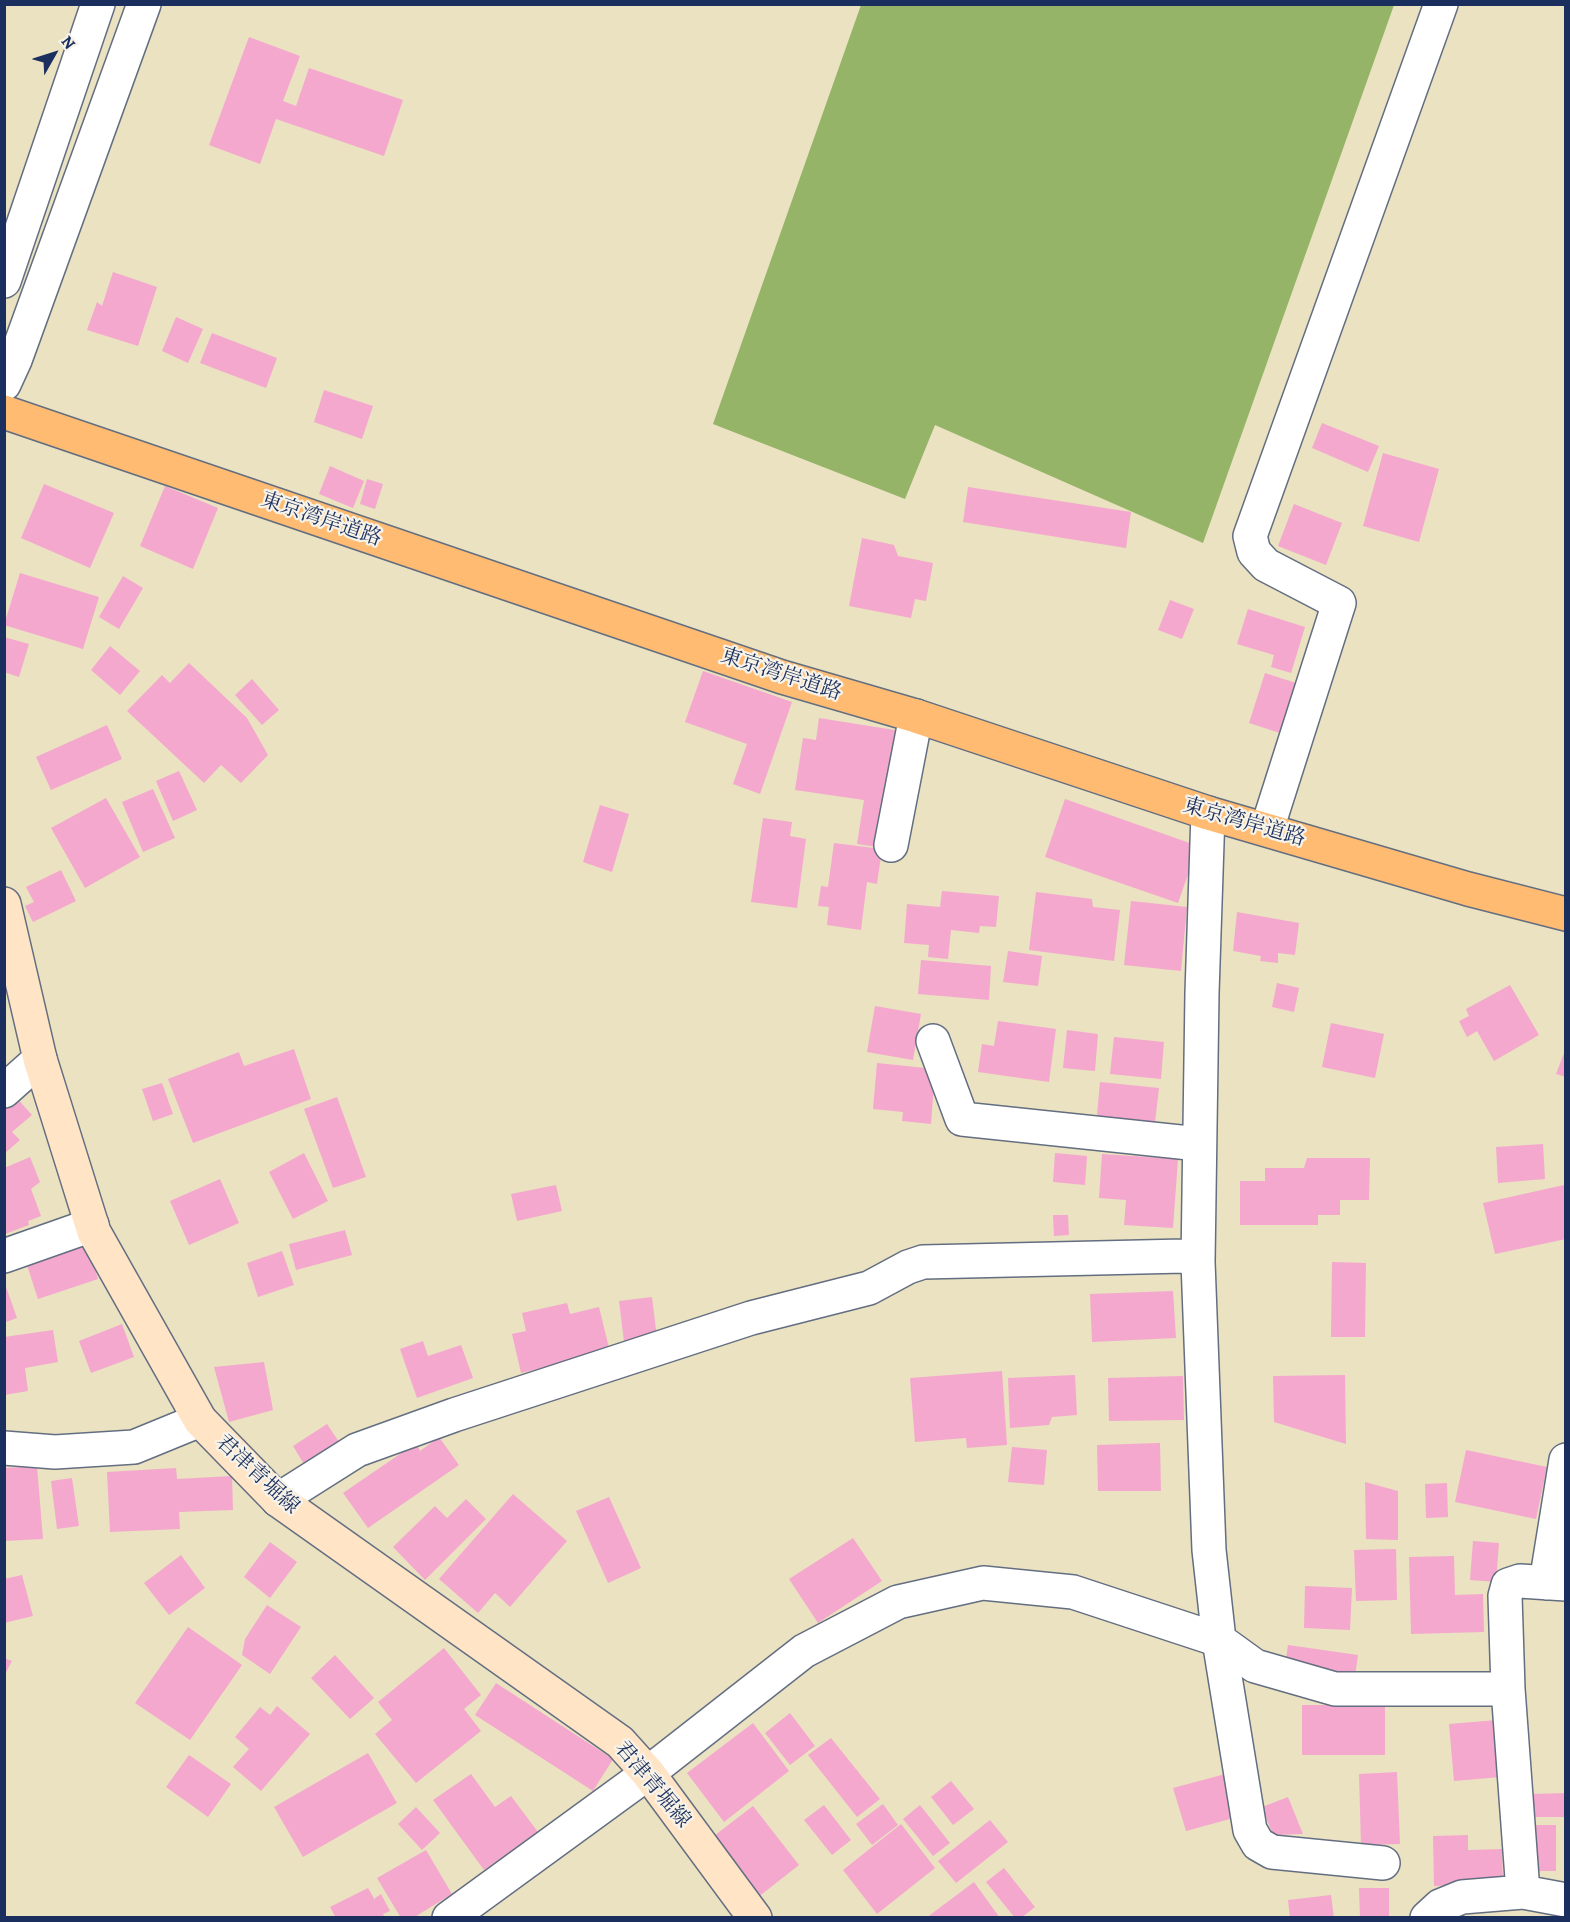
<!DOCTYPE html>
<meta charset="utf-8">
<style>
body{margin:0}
#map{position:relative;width:1570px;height:1922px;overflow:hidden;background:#eae2c1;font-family:Alegreya,serif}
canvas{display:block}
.frame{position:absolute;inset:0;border:6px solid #1b2f5e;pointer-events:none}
.north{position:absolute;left:24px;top:24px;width:60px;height:60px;-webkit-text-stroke:4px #f7f3e8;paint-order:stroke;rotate:51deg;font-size:16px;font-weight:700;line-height:24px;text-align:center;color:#1b2f5e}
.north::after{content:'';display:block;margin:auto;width:21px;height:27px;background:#1b2f5e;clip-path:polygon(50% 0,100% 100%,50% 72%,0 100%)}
</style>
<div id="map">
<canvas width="1570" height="1922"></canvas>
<div class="frame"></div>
<div class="north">N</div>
</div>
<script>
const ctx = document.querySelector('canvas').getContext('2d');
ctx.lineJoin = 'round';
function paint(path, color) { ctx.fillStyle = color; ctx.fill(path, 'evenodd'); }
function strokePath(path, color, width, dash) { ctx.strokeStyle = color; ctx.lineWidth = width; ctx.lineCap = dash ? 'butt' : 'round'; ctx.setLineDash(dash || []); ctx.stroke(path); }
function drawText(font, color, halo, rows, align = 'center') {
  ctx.font = font + ' Alegreya,"Noto Serif JP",serif'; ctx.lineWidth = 4.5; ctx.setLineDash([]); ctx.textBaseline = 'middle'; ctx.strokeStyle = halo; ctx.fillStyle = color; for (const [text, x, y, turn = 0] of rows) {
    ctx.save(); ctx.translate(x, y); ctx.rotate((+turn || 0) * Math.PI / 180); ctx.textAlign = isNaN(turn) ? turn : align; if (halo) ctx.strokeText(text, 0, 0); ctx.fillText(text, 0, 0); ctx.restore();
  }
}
paint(new Path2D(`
 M861,5H1394L1203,543L935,425L905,499L713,424Z`), '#95b467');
paint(new Path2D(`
 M249,37L300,56L283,101L296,106L309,68L403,100L384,156L276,119L260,164L209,145Z
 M113,272L157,287L138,346L87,330L97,302L102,306Z
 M176,317L203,329L188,363L162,351Z
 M212,333L277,358L266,388L200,363Z
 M324,390L373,406L362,439L314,422Z
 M1322,423L1379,446L1368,472L1312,448Z
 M1383,453L1439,469L1419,542L1363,526Z
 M330,466L364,481L353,508L319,494Z
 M367,479L383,484L375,509L360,504Z
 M44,484L114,513L90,568L21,538Z
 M165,486L218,508L193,569L140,546Z
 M968,487L1131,512L1126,548L963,522Z
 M1294,504L1342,523L1326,565L1278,546Z
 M862,538L894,545L898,556L933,563L926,601L915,599L911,618L849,606Z
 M20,573L99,597L83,649L4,625Z
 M123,576L143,588L119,629L99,617Z
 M1170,600L1194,609L1182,639L1158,630Z
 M1248,609L1305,627L1291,673L1271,667L1274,655L1237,644Z
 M4,637L29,644L19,677L4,672Z
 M110,646L140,671L120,695L91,670Z
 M189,663L247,718L268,755L241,783L221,765L204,783L127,711L162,675L170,683Z
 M703,671L792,702L760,794L733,784L747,744L685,722Z
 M1265,673L1299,684L1283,734L1249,723Z
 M252,679L279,710L262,725L235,695Z
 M819,718L901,731L884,848L857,844L864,800L795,790L803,738L816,740Z
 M107,725L122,759L51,790L36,757Z
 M179,771L197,810L173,821L156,781Z
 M153,789L175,838L143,852L122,802Z
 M106,798L140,857L85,888L51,828Z
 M1065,799L1198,846L1178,903L1045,857Z
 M600,805L629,814L612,872L583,862Z
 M763,818L792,822L790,836L806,839L797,908L751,902Z
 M834,843L882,849L877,884L867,882L861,930L827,925L829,907L818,906L821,886L828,887Z
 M61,870L76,901L33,922L25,906L34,902L26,887Z
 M942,891L999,896L996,927L980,926L979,933L951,930L948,959L928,957L929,945L904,943L907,904L940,907Z
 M1036,892L1092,899L1093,907L1120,910L1114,961L1029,950Z
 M1131,901L1187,907L1181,971L1124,965Z
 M1237,912L1299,923L1295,955L1278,953V963L1260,961L1261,956L1233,951Z
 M1008,951L1042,956L1038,986L1003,982Z
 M921,960L991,966L989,1000L918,994Z
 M1277,983L1299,988L1294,1012L1272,1007Z
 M1510,985L1539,1035L1494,1061L1477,1031L1467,1037L1459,1021L1469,1016L1466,1009Z
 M875,1006L921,1014L913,1060L867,1052Z
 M998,1021L1056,1029L1049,1082L978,1072L982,1044L994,1046Z
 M1331,1023L1384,1034L1375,1078L1322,1067Z
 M1067,1030L1098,1034L1095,1071L1063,1068Z
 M1114,1037L1164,1042L1161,1079L1110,1074Z
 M1566,1048V1077L1556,1074Z
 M294,1049L311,1099L193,1143L168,1079L239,1052L244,1066Z
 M877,1063L935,1069L931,1124L902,1121L903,1112L873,1109Z
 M1100,1082L1159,1088L1154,1131L1096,1126Z
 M162,1083L173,1114L153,1121L142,1089Z
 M15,1096L32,1115L12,1132L20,1140L4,1154V1105Z
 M337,1097L366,1177L333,1188L304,1109Z
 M1543,1144L1545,1179L1498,1183L1496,1147Z
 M304,1153L328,1201L293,1219L269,1172Z
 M1055,1153L1087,1156L1085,1185L1053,1182Z
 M1102,1154L1178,1159L1173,1228L1124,1225L1126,1200L1099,1198Z
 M30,1157L40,1182L31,1189L41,1216L28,1221L29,1225L5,1234L4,1168Z
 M1307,1158H1370L1369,1200H1340V1215H1318V1225H1240V1181H1265V1168H1304Z
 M220,1179L239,1223L189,1245L170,1201Z
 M556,1185L562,1211L517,1221L511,1194Z
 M1564,1185L1566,1193V1239L1495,1254L1483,1203Z
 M1053,1215H1068L1069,1235L1054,1236Z
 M345,1230L352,1255L296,1270L289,1244Z
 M85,1236L98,1279L38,1299L24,1256Z
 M282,1251L294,1285L258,1297L247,1263Z
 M1332,1262L1366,1263L1365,1337H1331Z
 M5,1284L17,1318L6,1322L4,1319Z
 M1173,1291L1176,1338L1092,1342L1090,1294Z
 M652,1297L658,1346L625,1350L619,1301Z
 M567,1303L570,1314L599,1307L610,1352L521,1373L512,1334L526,1331L522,1313Z
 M122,1324L134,1357L91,1373L79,1341Z
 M53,1330L58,1362L25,1368L28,1391L4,1395V1337Z
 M423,1341L428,1356L461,1345L473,1378L417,1398L400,1349Z
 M264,1362L273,1410L229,1422L214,1367Z
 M1002,1371L1007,1445L967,1448L966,1438L915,1442L910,1378Z
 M1075,1375L1077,1415L1052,1417L1049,1425L1010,1428L1008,1378Z
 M1345,1375L1346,1444L1274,1422L1273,1376Z
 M1183,1376L1184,1420L1109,1421L1108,1378Z
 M327,1424L339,1442L304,1464L293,1446Z
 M439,1437L459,1465L368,1528L343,1493L416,1443L420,1451Z
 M1160,1443L1161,1491H1098L1097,1445Z
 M1012,1447L1047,1450L1044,1485L1008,1482Z
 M1466,1450L1547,1467L1536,1519L1455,1502Z
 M37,1466L43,1539L4,1541V1468Z
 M176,1468L177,1479L232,1476L233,1510L179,1512L180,1529L110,1532L107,1472Z
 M72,1478L79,1526L57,1529L51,1481Z
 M1365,1482L1398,1491V1540L1366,1539Z
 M1447,1483L1448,1517L1426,1518L1425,1484Z
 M513,1494L567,1541L510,1607L495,1593L478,1613L439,1579Z
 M609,1497L641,1568L608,1583L576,1511Z
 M466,1499L486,1519L425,1580L393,1547L435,1506L447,1518Z
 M853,1538L882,1581L818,1623L789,1579Z
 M1473,1541L1499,1543L1496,1582L1470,1580Z
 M270,1542L297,1562L270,1598L244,1577Z
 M1396,1549L1397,1600L1356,1601L1354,1550Z
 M181,1555L205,1588L169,1615L144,1583Z
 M1454,1556L1455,1595L1483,1594L1484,1632L1411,1634L1409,1557Z
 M22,1575L33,1616L4,1623V1579Z
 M1305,1586L1352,1588L1350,1630L1304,1628Z
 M267,1605L301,1627L270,1674L242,1655L245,1639Z
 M188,1627L242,1665L190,1740L135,1703Z
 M1288,1645L1358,1655L1354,1683L1284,1674Z
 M444,1648L481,1695L464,1709L481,1731L416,1783L375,1734L392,1720L378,1702Z
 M335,1655L374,1698L350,1719L311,1678Z
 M4,1658L12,1661L4,1676Z
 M496,1683L613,1759L593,1791L475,1715Z
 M1302,1705H1385V1755H1302Z
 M277,1706L310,1734L261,1791L233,1767L249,1749L235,1737L260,1707L270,1715Z
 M790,1713L815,1746L790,1765L765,1733Z
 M1497,1720L1501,1777L1454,1781L1449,1724Z
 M753,1723L789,1771L724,1822L687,1773Z
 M831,1738L880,1799L857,1817L808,1755Z
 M368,1753L397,1803L303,1857L274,1807Z
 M189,1755L231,1784L208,1817L166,1787Z
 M1397,1772L1400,1844L1361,1845L1359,1774Z
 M1229,1773L1241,1816L1186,1831L1173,1788Z
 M471,1774L495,1807L511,1796L538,1832L484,1870L433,1800Z
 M951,1781L974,1809L953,1825L931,1797Z
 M1566,1793V1817H1531L1530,1794Z
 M1288,1797L1303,1834L1273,1835L1262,1807Z
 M883,1804L898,1825L872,1845L856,1824Z
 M824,1805L851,1840L832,1855L804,1820Z
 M920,1805L950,1843L933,1856L903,1819Z
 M753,1806L799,1865L757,1898L710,1839Z
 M416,1807L440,1833L422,1850L398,1824Z
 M990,1820L1008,1842L956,1883L938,1861Z
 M901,1824L935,1868L877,1914L843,1870Z
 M1533,1825H1556V1871H1532Z
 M1468,1835V1850L1502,1849L1503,1884L1434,1886L1433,1836Z
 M426,1850L452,1894L413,1918H401L377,1878Z
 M1004,1868L1035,1907L1021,1918H1015L986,1882Z
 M974,1882L1000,1918H926Z
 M368,1888L375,1900V1898L381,1894L390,1911L383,1914L385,1918H336L330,1907Z
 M1359,1888H1389V1918H1360Z
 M1331,1895L1334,1918H1290L1288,1900Z`), '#f4a8ce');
const minor = new Path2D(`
 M1208,813L1202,993L1198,1262L1209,1550L1219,1640L1250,1830L1258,1844L1272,1852L1383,1863
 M1267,829L1339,603L1266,565L1254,552L1250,536L1441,4
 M891,845L916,716
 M933,1041L962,1119L1199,1144
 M4,1091L40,1059
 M4,1256L92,1225
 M4,1448L55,1452L134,1447L200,1420
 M278,1500L357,1450L454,1415L751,1318L869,1288L908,1267L923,1262L1184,1256L1198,1262
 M1546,1583L1566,1460
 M1523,1892L1508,1689L1505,1596L1508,1585L1520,1581L1566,1584
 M449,1918L648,1773L804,1651L898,1602L983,1583L1073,1592L1219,1640L1255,1666L1335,1689H1508
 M1427,1918L1440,1906L1462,1897L1523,1892L1566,1900`);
const tertiary = new Path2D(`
 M4,281L98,4
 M4,384L15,360L144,4`);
const secondary = new Path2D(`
 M4,904L40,1059L94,1232L200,1420L278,1500L620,1742L648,1773L755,1918`);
const trunk = new Path2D(`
 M4,412L782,677L916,716L1208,813L1468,889L1566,914`);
strokePath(minor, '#636e81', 36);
strokePath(tertiary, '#636e81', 36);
strokePath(secondary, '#636e81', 36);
strokePath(trunk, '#636e81', 36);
strokePath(minor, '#fff', 33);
strokePath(tertiary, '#fff', 33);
strokePath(secondary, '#ffe4c6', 33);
strokePath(trunk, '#febb71', 33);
drawText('21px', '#1b2f5e', '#f7f3e8', [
 ["東京湾岸道路",321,520,19],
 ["東京湾岸道路",781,675,18],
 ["東京湾岸道路",1244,823,16],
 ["君津青堀線",257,1475,43],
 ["君津青堀線",652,1785,50]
]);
</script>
